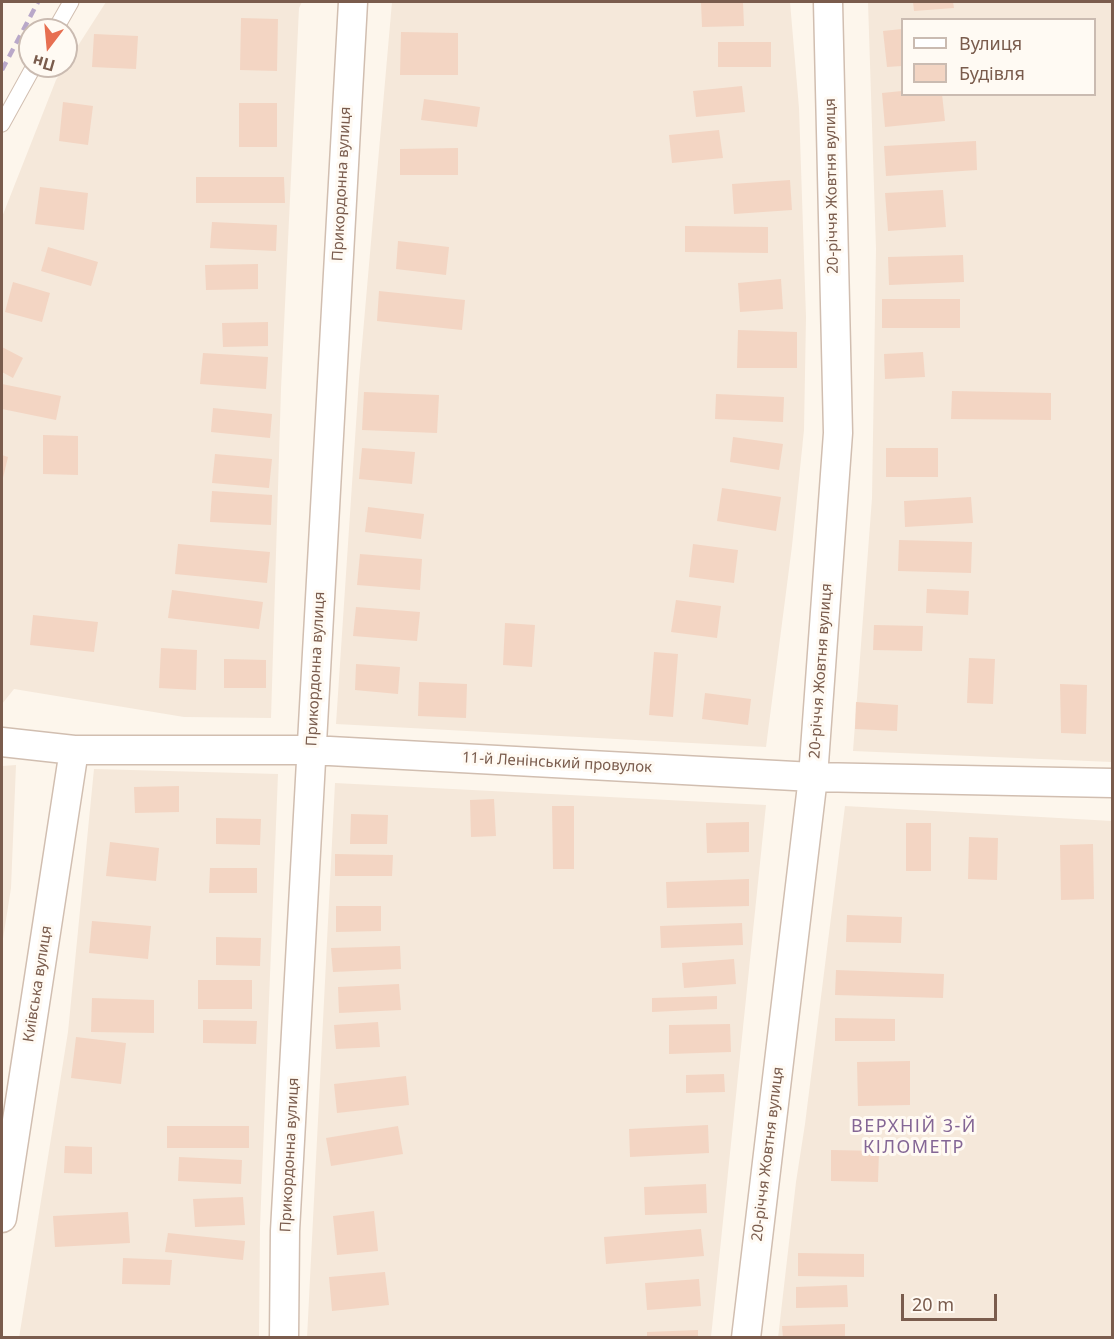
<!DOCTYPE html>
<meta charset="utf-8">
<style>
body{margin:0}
#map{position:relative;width:1114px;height:1339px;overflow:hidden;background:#fdf6ec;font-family:"Noto Sans",sans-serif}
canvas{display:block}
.frame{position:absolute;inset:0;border:3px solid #7a5c4d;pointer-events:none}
.legend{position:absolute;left:901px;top:18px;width:195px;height:78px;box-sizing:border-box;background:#fffaf3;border:2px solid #cabbb1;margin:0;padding:8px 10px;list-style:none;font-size:18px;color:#7a5c4d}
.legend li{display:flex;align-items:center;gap:12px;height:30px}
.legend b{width:30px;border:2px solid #cabbb1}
.north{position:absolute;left:18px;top:18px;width:60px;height:60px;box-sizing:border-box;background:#fffaf3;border:2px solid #cabbb1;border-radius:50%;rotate:196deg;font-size:16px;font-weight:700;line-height:24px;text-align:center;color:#7a5c4d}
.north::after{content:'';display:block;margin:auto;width:21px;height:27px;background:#e76f51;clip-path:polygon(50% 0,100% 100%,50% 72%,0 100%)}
.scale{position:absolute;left:901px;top:1294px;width:96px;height:27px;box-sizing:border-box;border:3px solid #7a5c4d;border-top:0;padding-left:8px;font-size:18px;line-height:21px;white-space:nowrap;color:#7a5c4d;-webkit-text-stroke:4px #fffaf3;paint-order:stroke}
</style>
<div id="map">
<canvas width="1114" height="1339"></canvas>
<div class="frame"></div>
<ul class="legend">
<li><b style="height:8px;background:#fff"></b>Вулиця</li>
<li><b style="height:16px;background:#f3d5c3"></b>Будівля</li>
</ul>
<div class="north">Пн</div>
<div class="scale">20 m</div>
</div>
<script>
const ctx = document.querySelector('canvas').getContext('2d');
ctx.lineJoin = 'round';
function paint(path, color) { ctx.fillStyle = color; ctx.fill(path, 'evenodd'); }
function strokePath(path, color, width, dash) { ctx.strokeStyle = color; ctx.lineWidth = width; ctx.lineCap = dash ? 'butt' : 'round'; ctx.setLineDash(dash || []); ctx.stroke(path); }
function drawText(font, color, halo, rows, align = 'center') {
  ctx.font = font + ' "Noto Sans",sans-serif'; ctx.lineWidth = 6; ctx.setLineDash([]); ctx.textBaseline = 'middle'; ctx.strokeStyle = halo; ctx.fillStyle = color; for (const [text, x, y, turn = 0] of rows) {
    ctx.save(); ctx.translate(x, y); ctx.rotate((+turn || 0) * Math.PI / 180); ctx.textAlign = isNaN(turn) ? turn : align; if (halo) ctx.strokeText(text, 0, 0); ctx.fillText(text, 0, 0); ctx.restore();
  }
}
paint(new Path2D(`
 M106,2H302L299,8L281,389L271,718L184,717L14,689L2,704V217L56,80Z
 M392,2H790L799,108L806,317L804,430L792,546L766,747L336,724L359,379Z
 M868,2H1112V762L853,751L872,498L876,249ZM902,20H1094V94H902Z
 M16,765L11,888L2,945V766Z
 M94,769L278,774L260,1227L259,1337L19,1338L68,1032Z
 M335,783L766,805L711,1337L307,1338Z
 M845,806L1112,821V1337L778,1338L796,1182L805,1124Z`), '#f5e8da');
paint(new Path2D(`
 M701,2H743L744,26L702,27Z
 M913,2H953L954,8L914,11Z
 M241,18L278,19L277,71L240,70Z
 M902,29V66L887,67L883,31Z
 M401,32L458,33V75H400Z
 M94,34L138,36L136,69L92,67Z
 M718,42H771V67H718Z
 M742,86L745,112L696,117L693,91Z
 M902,91V94H942L945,121L885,127L882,93Z
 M424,99L480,107L477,127L421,120Z
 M63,102L93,106L88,145L59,141Z
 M239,103H277V147H239Z
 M719,130L723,158L672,163L669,135Z
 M976,141L977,170L886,176L884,146Z
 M458,148V175H400V149Z
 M196,177H284L285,203H196Z
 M790,180L792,210L734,214L732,184Z
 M40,187L88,193L84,230L35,224Z
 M943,190L946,227L888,231L885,193Z
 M212,222L277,225L276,251L210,248Z
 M685,226L768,227V253L685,252Z
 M398,241L449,247L446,275L396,269Z
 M48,247L98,262L91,286L41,271Z
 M963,255L964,282L889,285L888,257Z
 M258,264V289L206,290L205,265Z
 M781,279L783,309L740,312L738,283Z
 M13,282L50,293L42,322L5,312Z
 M379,291L465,300L462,330L377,321Z
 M882,299H960V328H882Z
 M268,322V346L223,347L222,323Z
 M738,330L797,332V368H737Z
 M2,347L23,358L13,378L2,372Z
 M923,352L925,377L885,379L884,354Z
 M203,353L268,357L266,389L200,384Z
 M2,384L61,396L56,420L2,409Z
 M952,391L1051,393V420L951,419Z
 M364,392L439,395L437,433L362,430Z
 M716,394L784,397L783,422L715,419Z
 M213,408L272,414L270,438L211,432Z
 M43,435L78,436V475L43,474Z
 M733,437L783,444L779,470L730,462Z
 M362,448L415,452L412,484L359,479Z
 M886,448H938V477H886Z
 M215,454L272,459L269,488L212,483Z
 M2,455L8,457L2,482Z
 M722,488L781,497L776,531L717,521Z
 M212,491L272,495L271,525L210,522Z
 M971,497L973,523L905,527L904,501Z
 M368,507L424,514L421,539L365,532Z
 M899,540L972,542L971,573L898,571Z
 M178,544L270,552L267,583L175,574Z
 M693,544L738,550L734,583L689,577Z
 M360,554L422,559L420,590L357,585Z
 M927,589L969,591L968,615L926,613Z
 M172,590L263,602L259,629L168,618Z
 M676,600L721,606L717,638L671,632Z
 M356,607L420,612L417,641L353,636Z
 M33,615L98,622L94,652L30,645Z
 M505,623L535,625L532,667L503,665Z
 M874,625L923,626L922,651L873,650Z
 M161,648L197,650L196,690L159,688Z
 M654,652L678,654L673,717L649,715Z
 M969,658L995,659L993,704L967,703Z
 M224,659L266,660V688H224Z
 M356,664L400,667L398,694L355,690Z
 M419,682L467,684L466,718L418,716Z
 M1060,684L1087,685L1086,734L1061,733Z
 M705,693L751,699L748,725L702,719Z
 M856,702L898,705L897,731L855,729Z
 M179,786V812L135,813L134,787Z
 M494,799L496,836L471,837L470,800Z
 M552,806H574V869H553Z
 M351,814L388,815L387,844H350Z
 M216,818L261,819L260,845L216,844Z
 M749,822V852L707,853L706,823Z
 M906,823H931V871H906Z
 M969,837L998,838L997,880L968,879Z
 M110,842L159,848L156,881L106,876Z
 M1093,844L1094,899L1061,900L1060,845Z
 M335,854L393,855L392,876H335Z
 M210,868H257V893H209Z
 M749,879V906L667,908L666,882Z
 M336,906H381V931L336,932Z
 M847,915L902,917L901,943L846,942Z
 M92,921L151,926L148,959L89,953Z
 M742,923L743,945L661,948L660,926Z
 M216,937L261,938L260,966L216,965Z
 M400,946L401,969L333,972L331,948Z
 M734,959L736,984L684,988L682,963Z
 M836,970L944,974L943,998L835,995Z
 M198,980H252V1009H198Z
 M399,984L401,1010L339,1013L338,987Z
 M717,996V1009L652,1012V998Z
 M92,998L154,1000V1033L91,1032Z
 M835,1018L895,1019V1041H835Z
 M203,1020L257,1021L256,1044L203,1043Z
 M378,1022L380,1047L336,1049L334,1025Z
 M730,1024L731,1052L669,1054V1025Z
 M76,1037L126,1043L121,1084L71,1078Z
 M910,1061V1105L858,1106L857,1062Z
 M724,1074L725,1092L686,1093V1075Z
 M406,1076L409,1105L337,1113L334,1084Z
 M708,1125L709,1153L630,1157L629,1129Z
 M167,1126H249V1148H167Z
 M398,1126L403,1154L331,1166L326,1138Z
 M65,1146L92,1147V1174L64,1173Z
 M831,1150L879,1151L878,1182L831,1181Z
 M179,1157L242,1160L241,1184L178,1181Z
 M706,1184L707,1213L645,1215L644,1187Z
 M243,1197L245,1225L195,1227L193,1199Z
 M374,1211L378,1251L337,1255L333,1216Z
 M128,1212L130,1243L55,1247L53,1216Z
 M701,1229L704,1256L606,1264L604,1237Z
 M168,1233L245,1241L243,1260L165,1252Z
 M798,1253L864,1254V1277L798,1276Z
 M123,1258L172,1260L170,1285L122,1284Z
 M385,1272L389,1305L332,1311L329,1277Z
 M699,1279L701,1306L647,1310L645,1283Z
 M847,1285L848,1307L796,1308V1287Z
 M845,1324V1338H783L782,1326Z
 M698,1330V1338H647V1332Z`), '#f3d5c3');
const lane = new Path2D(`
 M55,30L71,2
 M2,124L34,66`);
const street = new Path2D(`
 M2,742L74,750H311L813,777L1112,783
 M2,1218L74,750
 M284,1338L285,1231L353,2
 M746,1338L813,777L838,433L828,2`);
strokePath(lane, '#d1beb0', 17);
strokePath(street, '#d1beb0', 31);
strokePath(lane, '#fff', 15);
strokePath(street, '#fff', 28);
strokePath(new Path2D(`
 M2,70L38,2`), '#b9a8c9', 4.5, [9, 6]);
drawText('15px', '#7a5c4d', '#fffaf3', [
 ["Прикордонна вулиця",342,184,-87],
 ["20-річчя Жовтня вулиця",832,186,-91],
 ["Прикордонна вулиця",316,669,-87],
 ["20-річчя Жовтня вулиця",821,671,-86],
 ["11-й Ленінський провулок",557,763,3],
 ["Київська вулиця",38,984,-81],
 ["20-річчя Жовтня вулиця",768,1154,-83],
 ["Прикордонна вулиця",290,1155,-87]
]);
ctx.letterSpacing = '1.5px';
drawText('18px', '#846695', '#fffaf3', [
 ["ВЕРХНІЙ 3-Й",914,1127],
 ["КІЛОМЕТР",914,1148]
]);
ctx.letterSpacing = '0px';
</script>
